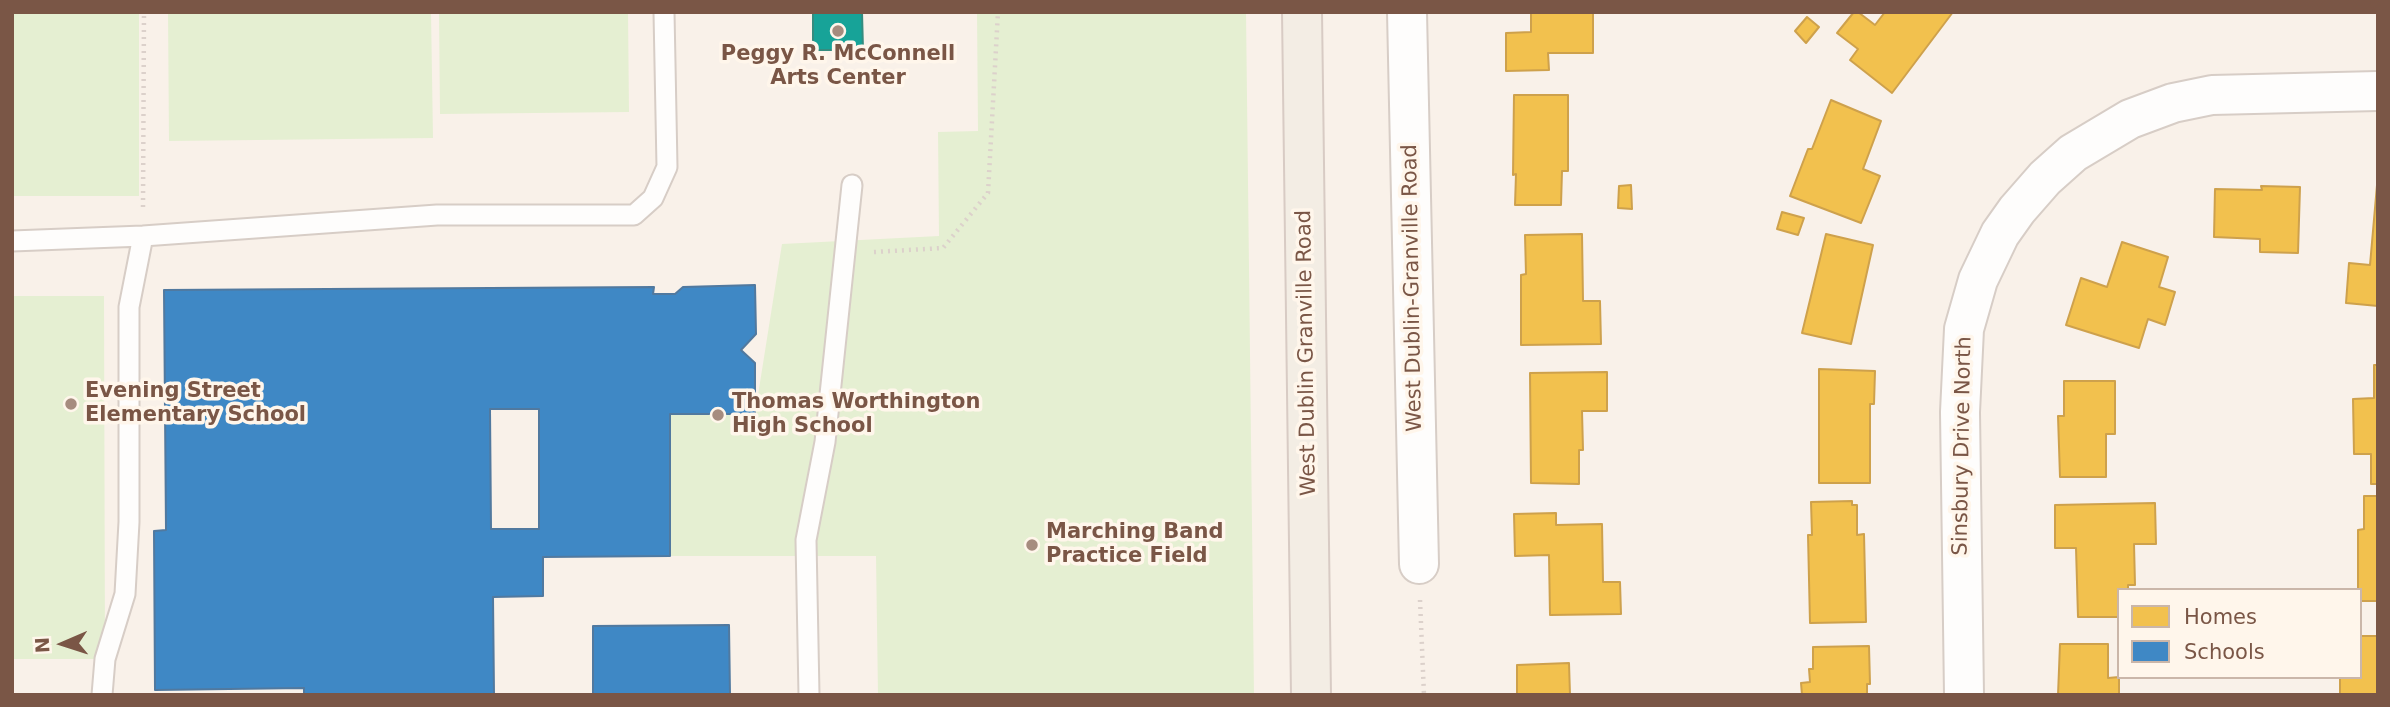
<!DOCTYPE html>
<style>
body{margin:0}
#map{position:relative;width:2390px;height:707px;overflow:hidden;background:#f9f1e9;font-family:"DejaVu Sans",sans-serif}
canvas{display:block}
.frame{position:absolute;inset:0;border:14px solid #7a5646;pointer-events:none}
.legend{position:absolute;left:2117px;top:588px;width:245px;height:91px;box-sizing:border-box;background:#fff6eb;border:2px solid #cab6a9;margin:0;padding:9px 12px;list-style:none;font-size:21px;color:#7a5646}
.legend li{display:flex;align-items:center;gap:14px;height:35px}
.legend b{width:35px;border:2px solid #cab6a9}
.north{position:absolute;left:28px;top:609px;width:70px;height:70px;-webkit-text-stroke:5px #fff6eb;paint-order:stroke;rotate:267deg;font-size:19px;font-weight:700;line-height:28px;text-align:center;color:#7a5646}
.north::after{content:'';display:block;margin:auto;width:24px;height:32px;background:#7a5646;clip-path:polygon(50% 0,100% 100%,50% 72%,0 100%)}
</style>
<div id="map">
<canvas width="2390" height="707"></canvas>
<div class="frame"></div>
<ul class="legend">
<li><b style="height:19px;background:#f2c14e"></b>Homes</li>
<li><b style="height:19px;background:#3f88c5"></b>Schools</li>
</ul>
<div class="north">N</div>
</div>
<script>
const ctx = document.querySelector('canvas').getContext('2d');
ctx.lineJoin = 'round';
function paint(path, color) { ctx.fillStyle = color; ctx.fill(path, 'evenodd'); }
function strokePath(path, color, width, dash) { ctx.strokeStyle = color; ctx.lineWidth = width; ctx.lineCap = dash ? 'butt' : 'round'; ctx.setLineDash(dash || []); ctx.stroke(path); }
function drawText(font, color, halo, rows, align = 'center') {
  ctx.font = font + ' "DejaVu Sans",sans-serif'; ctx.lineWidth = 7; ctx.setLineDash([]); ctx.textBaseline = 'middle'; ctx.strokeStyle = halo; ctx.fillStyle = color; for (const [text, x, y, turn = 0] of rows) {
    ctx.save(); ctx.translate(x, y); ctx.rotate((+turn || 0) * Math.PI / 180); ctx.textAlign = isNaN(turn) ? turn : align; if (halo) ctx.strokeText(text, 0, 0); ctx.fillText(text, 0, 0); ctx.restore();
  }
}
paint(new Path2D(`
 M12,12H139V196H12Z
 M168,12H431L433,138L169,141Z
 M439,12H628L629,112L440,114Z
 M977,12H1246L1254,695H878L876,556H670V414H755L782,244L939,236L938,132L978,131Z
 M12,296H104L105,659H12Z`), '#e5efd2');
const homes = new Path2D(`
 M1531,12H1593V53H1548L1549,70L1506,71V33L1531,32Z
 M1854,12H1858L1875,25L1885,12H1953L1892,93L1850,60L1858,49L1837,33Z
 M1807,17L1819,27L1806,43L1795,31Z
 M1514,95H1568V171H1562L1561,205H1515L1516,174L1513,175Z
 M1831,100L1881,121L1863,169L1880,176L1861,223L1790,196L1808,149H1812Z
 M1631,185L1632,209L1618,208L1619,186Z
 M2377,185L2378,306L2346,303L2349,263L2370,265Z
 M2261,186L2300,187L2298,253L2260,252V239L2214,237L2215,189L2262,190Z
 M1782,212L1804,218L1798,235L1777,229Z
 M1582,234L1583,301H1600L1601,344L1521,345V275L1526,274L1525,235Z
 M1826,234L1873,245L1851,344L1802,333Z
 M2122,242L2168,257L2159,287L2175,292L2165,325L2148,319L2139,348L2066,325L2081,278L2107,287Z
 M2374,365H2378V484H2371V454H2354L2353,399L2374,398Z
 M1819,369L1875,371L1874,404H1870V483H1819Z
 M1607,372V411H1582L1583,450H1579V484L1531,483L1530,373Z
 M2064,381H2115V434H2106V477H2060L2058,416H2064Z
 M2364,496H2378V601H2360V590H2358V530L2364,529Z
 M1852,501V505H1857V535L1864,534L1866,622L1810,623L1808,535H1812L1811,502Z
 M2155,503L2156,544H2134L2135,585H2128V590H2119V617H2078L2076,548H2055V505Z
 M1556,513V525L1602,524L1603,582H1620L1621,614L1550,615L1549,555L1515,556L1514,514Z
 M2360,636H2378V695H2340V677H2360Z
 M2060,644H2108V678L2119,677V695H2058Z
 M1869,646L1870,684H1867V695H1802L1801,683L1810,682L1809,669H1813V647Z
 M1569,663L1570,695H1517V665Z`);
paint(homes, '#f2c14e');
strokePath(homes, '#cea14c', 2);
const schools = new Path2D(`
 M755,285L756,334L741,350L755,363V414H670V556L543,557V596L493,597L494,695H304V688L155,690L154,531L166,530L164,290L654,287L653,294H675L683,287ZM490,409H539V529H491Z
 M729,625L730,695H593V626Z`);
paint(schools, '#3f88c5');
strokePath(schools, '#51799f', 2);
const public = new Path2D(`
 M813,12H862L863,50H813Z`);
paint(public, '#17a398');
strokePath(public, '#358c7f', 2);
const lane = new Path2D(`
 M12,241L143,236L437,215H634L653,198L667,167L664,12
 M102,695L105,659L125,594L129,522V307L143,236
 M809,695L806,540L825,442L852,185`);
const street = new Path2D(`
 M1407,12L1419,564
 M1964,695L1960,412L1964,329L1978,280L2000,234L2017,210L2045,178L2073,153L2130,119L2173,103L2212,95L2378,91`);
const primary = new Path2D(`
 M1302,12L1311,695`);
strokePath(lane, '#d7cdc6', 23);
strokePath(street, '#d7cdc6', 42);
strokePath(primary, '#d8cbc4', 42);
strokePath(new Path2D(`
 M143,207L144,12
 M874,252L943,248L988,193L998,12
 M1420,600L1424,695`), '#dcd1cb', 4.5, [2, 5]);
strokePath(lane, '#fefdfc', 19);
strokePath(street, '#fefdfc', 38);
strokePath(primary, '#f3ede4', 38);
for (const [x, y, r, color] of [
 [838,31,7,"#a68c7f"],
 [71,404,7,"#a68c7f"],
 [718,415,7,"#a68c7f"],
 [1032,545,7,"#a68c7f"]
]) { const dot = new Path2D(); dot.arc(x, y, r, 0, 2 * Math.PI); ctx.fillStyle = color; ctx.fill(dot); strokePath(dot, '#fff6eb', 2.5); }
drawText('bold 21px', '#7a5646', '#fff6eb', [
 ["Peggy R. McConnell",838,55,"center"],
 ["Arts Center",838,79,"center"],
 ["Evening Street",85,392],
 ["Elementary School",85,416],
 ["Thomas Worthington",732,403],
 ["High School",732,427],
 ["Marching Band",1046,533],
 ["Practice Field",1046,557]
], 'left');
drawText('21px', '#7a5646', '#fff6eb', [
 ["West Dublin-Granville Road",1413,288,-91],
 ["West Dublin Granville Road",1307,353,-91],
 ["Sinsbury Drive North",1963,446,-89]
]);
</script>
